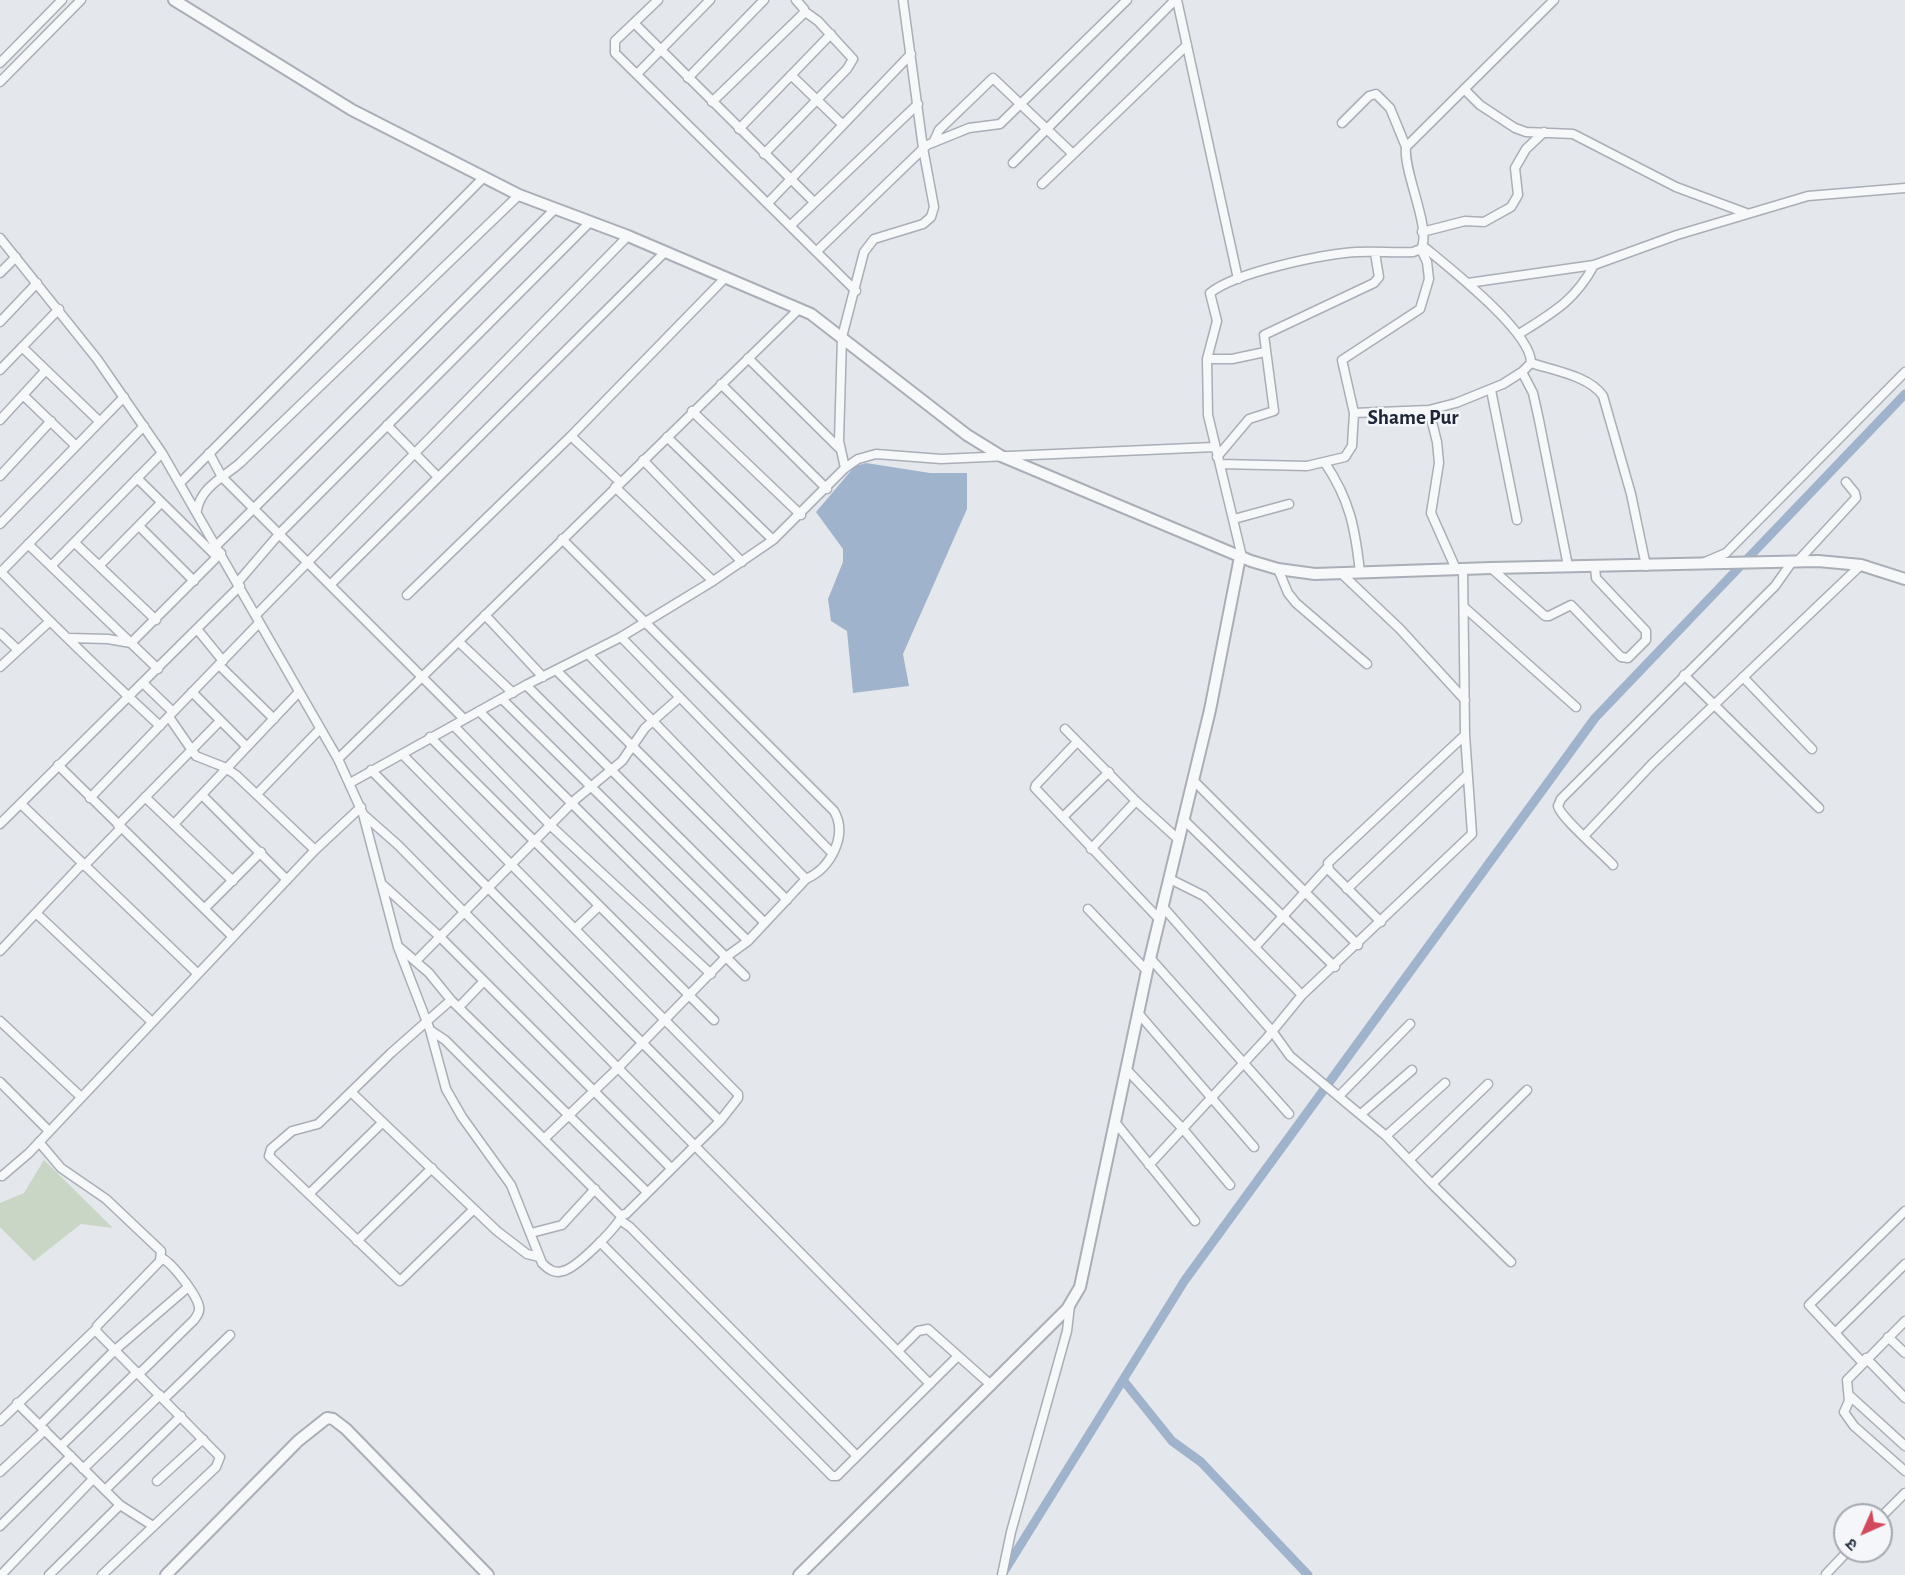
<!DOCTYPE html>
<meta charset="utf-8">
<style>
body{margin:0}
#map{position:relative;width:1905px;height:1575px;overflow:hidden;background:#e4e7ec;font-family:"Alegreya Sans","Noto Sans Devanagari",sans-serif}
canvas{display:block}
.north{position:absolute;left:1833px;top:1503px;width:60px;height:60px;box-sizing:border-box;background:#f4f6f9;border:2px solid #a4a8b1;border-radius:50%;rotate:225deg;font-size:16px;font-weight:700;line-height:24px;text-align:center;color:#2b3445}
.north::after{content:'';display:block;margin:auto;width:21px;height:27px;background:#d1495b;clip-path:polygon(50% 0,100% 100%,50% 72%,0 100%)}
</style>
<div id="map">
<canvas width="1905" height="1575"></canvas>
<div class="north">उ</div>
</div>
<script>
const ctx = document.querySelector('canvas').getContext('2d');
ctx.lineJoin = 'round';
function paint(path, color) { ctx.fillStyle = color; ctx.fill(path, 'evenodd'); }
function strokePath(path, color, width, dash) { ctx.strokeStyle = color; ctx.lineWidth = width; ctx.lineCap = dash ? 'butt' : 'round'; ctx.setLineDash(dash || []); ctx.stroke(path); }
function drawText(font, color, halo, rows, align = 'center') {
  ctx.font = font + ' "Alegreya Sans",sans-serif'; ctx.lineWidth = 5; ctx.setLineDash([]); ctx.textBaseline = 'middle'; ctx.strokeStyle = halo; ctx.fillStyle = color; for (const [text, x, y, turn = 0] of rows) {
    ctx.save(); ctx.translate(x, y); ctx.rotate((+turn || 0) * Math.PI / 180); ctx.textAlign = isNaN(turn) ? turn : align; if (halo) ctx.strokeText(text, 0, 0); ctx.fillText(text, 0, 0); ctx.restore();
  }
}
paint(new Path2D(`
 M44,1160L113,1228L81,1224L34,1261L0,1227V1203L24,1193Z`), '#c9d6c5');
paint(new Path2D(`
 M866,463L930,473H967V509L903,654L909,686L853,693L847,631L831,621L828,599L843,562V549L816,512L855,466Z`), '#9fb4cc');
strokePath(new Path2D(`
 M1123,1380L1172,1441L1201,1462L1308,1575
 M1003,1573L1185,1280L1595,718L1905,394`), '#9fb4cc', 9);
const minor = new Path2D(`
 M658,0L615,41V53L856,291
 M1177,0L1238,279
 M634,23L814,202
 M0,63L62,0
 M637,74L710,0
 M791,75L843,125
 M688,78L764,0
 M0,82L81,0
 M1464,89L1480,105L1515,128L1526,132L1573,134L1676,187L1746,213
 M712,102L803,14L804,9L796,0
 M1342,123L1369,96L1376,94L1390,108L1406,147
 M739,129L831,34
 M934,141L939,130L993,78L1073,154
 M764,154L847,69L853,59L818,21L804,11
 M1013,163L1175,0
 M1042,184L1187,45
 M768,203L911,54
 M791,225L918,104
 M1422,232L1465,221L1484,222L1511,207L1518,195L1515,168L1526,149L1544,132
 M0,238L97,359L162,453L338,759L363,814L398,947L430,1030L446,1089L462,1117L511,1185L542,1263C548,1269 554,1274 563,1271C577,1268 615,1229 622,1216
 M1421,249L1427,262L1429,279L1420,309L1342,360L1354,413L1429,410L1456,403L1503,384L1522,372L1531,363C1532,332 1447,266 1423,246
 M817,251L927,145L969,128L1000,124L1127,0
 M0,273L16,257
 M1468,283L1594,265L1677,235L1808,196L1905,188
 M0,322L37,283
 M1519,334C1552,313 1575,301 1594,265
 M22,347L99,421
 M748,358L840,449
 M1207,359H1232L1265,352
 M1531,363C1552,370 1590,376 1603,396L1631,494L1646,566
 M0,370L59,309
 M1522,372L1533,393L1539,420L1568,566
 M721,384L827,489
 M1491,390L1517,520
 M23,395L76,446
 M1429,410L1437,442L1439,463L1431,513L1456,569
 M692,411L801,515
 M0,420L46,370
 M387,425L438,477
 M571,436L620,482
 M667,437L773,540
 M209,453L222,477L464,719
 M1217,457L1249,419L1274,411L1264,335L1374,283L1379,277L1375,253
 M643,460L742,562
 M1325,463C1350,500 1355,528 1360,572
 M1220,464L1307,466L1345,457L1352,446L1354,413
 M845,468L839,441L842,337L864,252L874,239L923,224L931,217L934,207L923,148L903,0
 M0,476L51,421
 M137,478L217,557
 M181,482L484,177
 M615,487L713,581
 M197,510C201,487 224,477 240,463L519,195
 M1234,519L1289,504
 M0,524L124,397
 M139,526L194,581
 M562,539L834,811C848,835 831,868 806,879
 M75,543L156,620
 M28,544L158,669
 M217,545L555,209
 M1242,557L1208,415L1207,359L1217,321L1210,293C1236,272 1323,254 1357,252C1376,251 1395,253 1413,252L1421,249C1432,229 1403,172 1406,147L1554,0
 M1705,562L1726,553L1905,372
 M1797,562L1856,498L1855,493L1846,482
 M52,565L162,453
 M100,565L161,503
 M1491,568L1545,616H1549L1571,605L1621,657L1628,658L1646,640V631L1596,578L1595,567
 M1278,569L1288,593L1296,603L1367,664
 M0,571C52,624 105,675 160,726
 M1,572L144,426
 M1342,574L1400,629L1465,700
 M238,582L280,533L590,222
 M330,585L665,252
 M407,595L571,436L726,277
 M1464,607L1576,707
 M256,615L628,236
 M485,615L543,677
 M197,629L223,661
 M0,633L18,650
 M621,637L832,853
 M69,638L108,639L131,643L221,553
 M459,642L513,693
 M219,665L274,719
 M0,667L49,622
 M556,670L787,900
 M1684,675L1819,808
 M1743,677L1812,749
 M143,683L173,712
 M526,685L765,923
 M192,692L247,747
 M502,699L748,941
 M479,711L745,976
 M169,717L196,756L224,767L236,775L315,850
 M454,726L551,826L711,974
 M1065,729L1136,801L1179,840
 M430,737L714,1020
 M1077,742L1036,785L1035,788L1160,920
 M402,754L738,1094V1098L720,1121L626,1214L620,1215L445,1040L430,1030
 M338,759L799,309
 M58,765L233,937
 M371,770L720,1121
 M1194,781L1358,945
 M350,783L526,685L621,637L713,581L773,540L845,468L858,459L876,454L941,459L1214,447
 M257,794L320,729
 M202,795L287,880
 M145,797L233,881
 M90,798L259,623
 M21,804L198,974
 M364,815L398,845L930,1384
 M1063,817L1109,772
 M1184,820L1335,967
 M0,824L240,586
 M174,824L298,693
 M118,825L220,721
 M1585,835L1652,764L1861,565
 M1091,849L1136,801
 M1613,865C1602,853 1560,817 1558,806L1561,799L1775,586L1792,562
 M84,866L121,828
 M1170,879L1204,896L1302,995
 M383,885L439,936L671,1168
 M1347,889L1467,775
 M1163,907L1272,1031L1290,1056L1386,1136L1432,1184L1527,1090
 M205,908L261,852
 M1088,909L1147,971
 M36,913L152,1022
 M1381,922L1329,870L1328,863L1465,735
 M576,928L598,907
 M399,947L429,973L451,1000L647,1192
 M1255,947L1327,868
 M0,951L82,864
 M1150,958L1289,1114
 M416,961L576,799L622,761L645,728L679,698
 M451,1000L391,1053L318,1124L292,1131L271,1149L269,1156L400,1281L474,1209
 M459,1007L484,981
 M1139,1014L1254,1147
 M0,1021L80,1096
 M1127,1070L1183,1129L1230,1185
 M0,1082L49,1131
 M351,1092L497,1231L527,1254L539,1257
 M1339,1096L1410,1024
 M1361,1114L1412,1070
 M1115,1122L1195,1221
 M1386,1136L1445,1083
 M545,1138L618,1068L726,957L748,941L806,879L589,655
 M39,1142L61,1168L106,1199L161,1251L160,1261L97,1326L96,1331L220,1457L216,1467L102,1575
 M1409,1160L1488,1084
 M1149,1165L1266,1039L1302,995L1472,834L1465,735L1463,568
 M2,1176L29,1153L315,850L361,807
 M1432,1184L1511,1262
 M309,1194L383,1122
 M620,1220L630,1227L857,1456
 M531,1233L562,1225L595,1189
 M357,1241L432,1168
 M600,1242L832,1476H837L958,1356
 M1905,1321L1847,1380L1849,1401L1844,1412L1854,1426L1905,1471
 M1835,1333L1905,1264
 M1888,1337L1905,1353
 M898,1351L918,1331L928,1329L991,1385
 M1866,1358L1905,1398
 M1862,1362L1809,1305L1905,1211
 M139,1374L194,1320C197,1316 200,1312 199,1307C197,1295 173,1264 162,1258
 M1849,1395L1905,1446
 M164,1399L230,1335
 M17,1403L120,1505L153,1526
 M0,1421L96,1329
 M40,1425L115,1350L187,1288
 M61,1446L137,1372
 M83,1469L160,1395
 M0,1472L45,1430
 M157,1481L203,1439
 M105,1490L181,1416
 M1881,1517L1905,1493
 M0,1526L71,1456
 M1826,1574L1848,1551
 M1,1575L93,1479
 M49,1575L120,1505
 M1002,1575L1011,1532L1067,1331L1070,1305`);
const tertiary = new Path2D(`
 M174,0L352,110L519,195L628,236L811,314L967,435L1001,456L1251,561L1278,569L1315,574L1491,568L1818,561L1861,565L1905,579
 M166,1575L298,1441L327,1418L333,1419L346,1429L488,1575
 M799,1575L1067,1309L1080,1287L1147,971L1210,710L1240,557`);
strokePath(minor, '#a9aeb7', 11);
strokePath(tertiary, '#a9aeb7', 14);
strokePath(minor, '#f7f8fa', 8);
strokePath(tertiary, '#f7f8fa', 10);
drawText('bold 21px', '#1d2536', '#f4f6f9', [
 ["Shame Pur",1413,418]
]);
</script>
